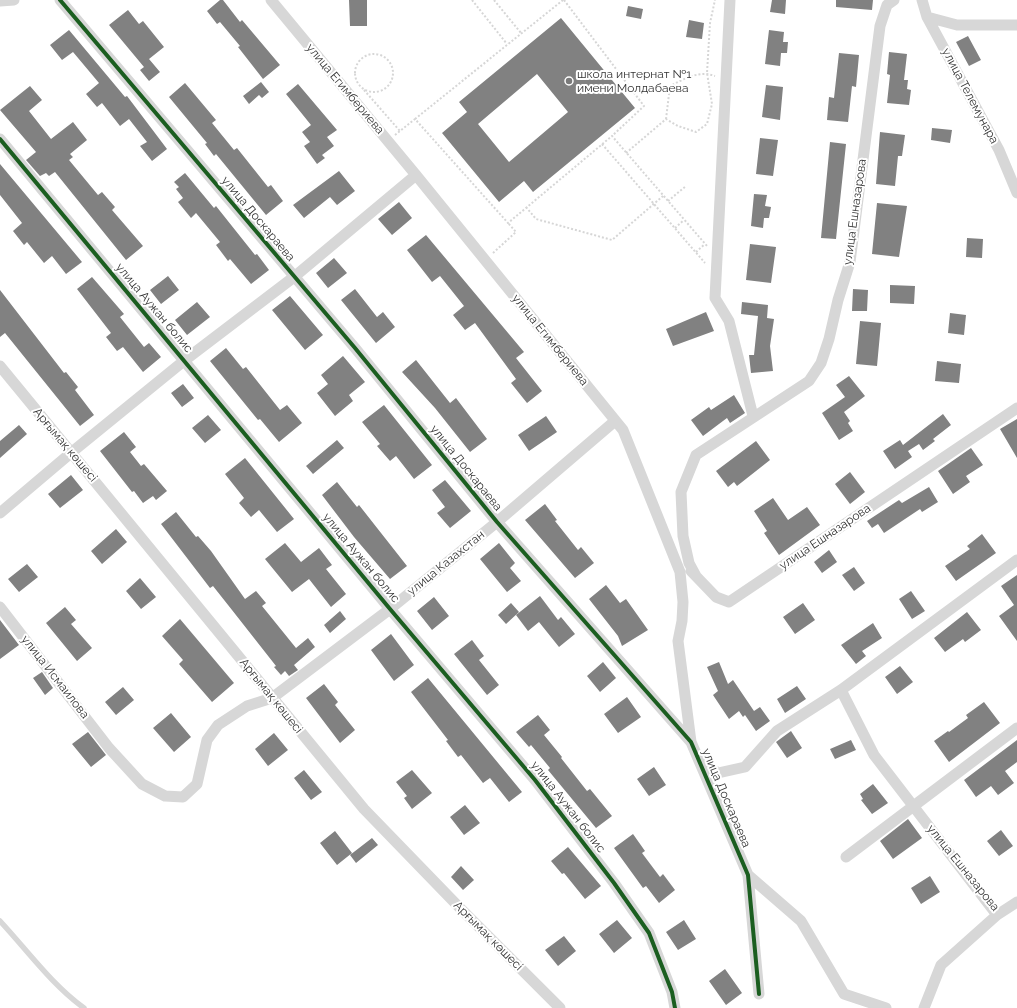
<!DOCTYPE html>
<meta charset="utf-8">
<style>
body{margin:0}
canvas{display:block;background:#fff}
</style>
<canvas width="1017" height="1008"></canvas>
<script>
const ctx = document.querySelector('canvas').getContext('2d');
ctx.lineJoin = 'round';
function paint(path, color) { ctx.fillStyle = color; ctx.fill(path, 'evenodd'); }
function strokePath(path, color, width, dash) { ctx.strokeStyle = color; ctx.lineWidth = width; ctx.lineCap = dash ? 'butt' : 'round'; ctx.setLineDash(dash || []); ctx.stroke(path); }
function drawText(font, color, halo, rows, align = 'center') {
  ctx.font = font + ' Raleway,sans-serif'; ctx.lineWidth = 4; ctx.setLineDash([]); ctx.textBaseline = 'middle'; ctx.strokeStyle = halo; ctx.fillStyle = color; for (const [text, x, y, turn = 0] of rows) {
    ctx.save(); ctx.translate(x, y); ctx.rotate((+turn || 0) * Math.PI / 180); ctx.textAlign = isNaN(turn) ? turn : align; if (halo) ctx.strokeText(text, 0, 0); ctx.fillText(text, 0, 0); ctx.restore();
  }
}
paint(new Path2D(`
 M220,0H223L240,22L242,20L280,65L263,79L238,47L240,46L220,22L217,24L207,11Z
 M349,0H367V26H350Z
 M772,0H786L785,14L770,12Z
 M836,0H873L872,10L836,7Z
 M628,6L643,9L641,19L626,16Z
 M128,10L139,24L143,21L164,47L149,59L160,72L149,81L140,70L144,67L109,25Z
 M561,18L635,108L533,192L524,181L499,202L442,133L467,112L459,102ZM537,74L568,112L509,162L478,124Z
 M689,20L704,23L702,39L686,37Z
 M69,30L125,97L127,96L167,149L152,161L140,146L147,142L129,119L120,126L102,103L97,107L86,94L99,83L73,52L62,60L50,45Z
 M769,30L784,32L783,42H788L787,53H781L780,66L765,64Z
 M968,36L981,60L969,66L956,42Z
 M889,52L907,54L904,80H908L907,89L911,90L909,105L887,103L890,75L887,74Z
 M839,53L859,55L856,87L852,86L848,122L827,120L829,97L834,98Z
 M261,82L269,92L262,98L259,95L249,104L243,96Z
 M185,83L216,120L212,123L234,150L237,148L268,187L271,185L283,201L266,215L216,154L214,156L205,144L207,143L169,97Z
 M298,84L337,130L327,137L334,146L322,155L325,158L317,164L304,146L310,142L302,132L311,125L286,94Z
 M766,85L783,87L780,120L762,117Z
 M30,86L42,100L29,111L51,139L73,122L87,140L70,154L73,157L69,160L98,195L102,192L115,207L112,210L143,246L126,260L55,172L49,176L46,173L40,176L26,160L36,152L0,110Z
 M932,128L952,130L950,143L931,140Z
 M880,132L905,135L902,156H898L895,186L876,184Z
 M760,138L778,140L773,176L756,174Z
 M830,142L846,144L836,239L821,238Z
 M0,164L82,262L66,274L52,256L44,263L27,242L24,245L13,231L22,223L0,195Z
 M339,171L355,191L337,205L330,197L304,218L293,205Z
 M185,173L214,208L216,206L255,255L257,254L269,270L251,284L230,259L228,261L216,245L220,242L196,213L191,218L178,202L183,198L176,189L179,187L174,182Z
 M754,194L767,195L765,206L771,207L769,218H764L763,228L751,226Z
 M399,202L412,218L392,235L378,219Z
 M877,203L907,206L899,257L872,254Z
 M426,235L524,352L516,358L542,391L527,403L511,383L516,379L475,323L465,330L453,315L464,306L440,276L432,282L407,250Z
 M967,238L983,239L982,258L966,257Z
 M750,244L776,247L771,283L746,280Z
 M334,258L347,273L328,288L316,273Z
 M168,276L179,290L161,304L150,290Z
 M92,277L124,314L120,317L144,347L149,343L161,357L143,372L123,347L117,351L106,337L111,333L77,289Z
 M890,285L915,286L914,304L890,303Z
 M355,289L377,317L383,312L395,327L376,343L341,300Z
 M853,289L868,290L867,311H852Z
 M0,290L64,373L66,372L78,387L75,390L94,415L80,426L5,333L0,337Z
 M290,296L323,335L305,350L272,310Z
 M197,302L210,317L187,335L175,320Z
 M742,302L768,305L767,318L774,319L770,346L773,371L751,373L749,355H754L758,316L741,314Z
 M706,312L714,331L673,346L666,329Z
 M950,313L966,315L964,335L948,333Z
 M860,321L881,323L877,366L856,364Z
 M226,348L243,369L246,367L280,410L287,405L302,423L279,442L260,419L258,420L210,361Z
 M343,356L365,382L349,395L353,401L335,416L317,393L328,384L321,375Z
 M416,360L450,403L456,398L487,439L470,452L435,408L402,372Z
 M937,361L961,364L959,383L935,381Z
 M849,376L865,396L844,412L850,421L848,423L853,431L839,440L822,413L845,397L836,385Z
 M183,384L194,398L182,407L171,393Z
 M734,395L745,413L730,423L727,418L703,436L691,420L709,407L711,410Z
 M384,405L432,465L414,479L396,456L390,461L377,446L380,444L362,422Z
 M943,414L951,425L933,439L935,441L923,450L919,444L908,451L912,457L895,469L883,451L900,440L903,445Z
 M208,415L221,430L205,443L192,428Z
 M546,416L557,432L529,451L518,435Z
 M1017,419V458L1000,429Z
 M19,425L27,434L0,458V441Z
 M124,432L136,447L130,452L141,466L144,464L167,491L156,500L153,496L143,503L134,491L132,492L100,451Z
 M337,440L344,448L313,474L306,466Z
 M756,441L770,460L737,486L734,482L728,487L716,471Z
 M971,448L983,465L966,476L970,482L953,494L938,471Z
 M245,458L294,519L277,532L259,510L251,517L239,503L244,498L225,474Z
 M850,472L865,492L850,504L835,484Z
 M71,475L83,490L60,508L48,494Z
 M445,480L471,511L450,528L437,513L445,507L432,490Z
 M337,482L357,507L359,505L407,566L390,579L354,537L322,495Z
 M929,487L938,502L922,512L920,509L884,533L878,524L872,528L867,521L899,500L902,503Z
 M773,498L788,520L807,507L820,525L779,555L764,533L767,531L754,511Z
 M545,504L557,520L555,521L578,550L581,547L594,563L575,578L525,520Z
 M176,512L196,537L198,536L211,551L245,599L256,591L266,603L262,606L296,648L308,638L315,647L294,665L298,670L289,676L285,671L281,675L274,667L276,666L232,610L213,586L210,588L161,524Z
 M116,529L127,542L102,564L91,551Z
 M982,534L996,553L956,581L945,566L970,549L967,546Z
 M285,543L301,562L319,548L332,565L326,569L346,594L331,607L309,579L292,592L265,559Z
 M499,543L515,563L510,568L521,581L507,592L480,559Z
 M829,550L837,562L822,573L814,562Z
 M27,564L38,577L19,592L8,579Z
 M854,567L865,583L854,591L842,575Z
 M1017,575V641L999,616L1014,605L1001,586Z
 M140,578L156,597L141,609L126,591Z
 M606,585L620,603L626,599L648,630L622,646L618,636L589,599Z
 M911,591L925,611L912,619L899,599Z
 M540,596L558,620L561,617L575,634L559,647L539,622L528,631L516,615Z
 M434,597L449,616L432,630L417,611Z
 M511,603L519,612L506,624L498,615Z
 M803,603L815,620L795,634L783,617Z
 M65,607L76,620L71,624L92,648L77,661L46,623Z
 M340,611L346,619L330,633L324,625Z
 M967,612L981,630L965,642L963,639L945,652L934,638Z
 M180,619L234,683L212,702L179,664L183,660L162,636Z
 M0,620L19,645L0,659Z
 M873,623L882,638L862,651L866,656L856,664L841,645Z
 M391,634L414,665L394,681L371,650Z
 M472,640L484,656L479,660L499,685L487,695L454,654Z
 M603,662L616,678L600,692L587,676Z
 M719,662L728,684L733,680L754,711L760,707L770,721L756,731L745,715L743,717L739,711L729,719L713,695L718,691L707,667Z
 M900,666L913,682L897,694L885,677Z
 M42,672L53,688L45,695L33,678Z
 M428,678L522,792L509,802L490,778L483,783L461,755L458,757L446,741L448,740L411,692Z
 M324,684L338,702L335,705L355,730L340,743L306,698Z
 M797,686L806,699L785,713L777,699Z
 M123,687L134,700L116,715L105,702Z
 M627,697L641,717L618,733L604,714Z
 M984,702L1000,723L949,762L934,741L948,731L949,732L968,718L966,715Z
 M171,713L191,737L174,752L153,728Z
 M538,715L550,730L544,735L562,757L561,758L587,791L590,789L612,816L596,828L548,770L550,768L531,745L529,747L516,732Z
 M791,731L802,748L787,758L776,742Z
 M88,732L106,755L91,767L72,744Z
 M274,733L288,750L268,766L255,749Z
 M851,740L856,750L835,759L830,749Z
 M1017,740V762L1005,771L1014,783L998,795L991,786L976,797L964,780Z
 M654,767L666,785L649,796L637,779Z
 M304,770L322,792L311,800L294,778Z
 M412,770L432,793L412,809L404,798L407,796L396,782Z
 M873,784L888,803L872,814L861,800L863,799L860,794Z
 M465,805L480,823L464,835L450,817Z
 M908,819L922,838L893,859L880,841Z
 M1001,830L1013,846L999,856L987,841Z
 M335,831L352,853L337,865L320,843Z
 M633,834L645,851L642,853L660,877L663,874L675,890L659,903L646,886L643,888L614,848Z
 M372,838L378,845L356,863L350,855Z
 M568,847L601,886L585,899L564,873L562,874L551,861Z
 M461,866L474,880L463,890L451,877Z
 M930,876L940,892L921,904L911,888Z
 M617,920L632,938L614,953L599,934Z
 M684,920L696,939L678,950L666,932Z
 M564,936L576,951L558,966L545,950Z
 M725,969L742,993L726,1005L709,981Z`), '#818181');
strokePath(new Path2D(`
 M472,0L507,44
 M494,0L521,33
 M564,0L644,106L612,136
 M355 73a19 19 0 1 1 38 0a19 19 0 1 1-38 0Z
 M364,90L400,131
 M415,119L563,0
 M666,119L670,86C684,79 699,70 715,76
 M395,135L415,119L508,223L612,136L707,246
 M602,144L705,263
 M626,153L666,119L678,126L696,132L707,124L712,104L707,73L710,23L715,0
 M668,201L686,186
 M526,207L536,219L612,240L663,196
 M675,228L684,220
 M696,252L705,244
 M493,253L516,232L508,223`), '#d6d6d6', 2, [2, 2]);
strokePath(new Path2D(`
 M0,921C27,950 52,985 84,1008`), '#d7d7d7', 5.5);
strokePath(new Path2D(`
 M60,0L355,348L497,522L691,742L748,875L759,994
 M271,0L416,175L623,430L680,572L683,602L682,621L678,641L691,742
 M730,0L715,298L729,321L753,416
 M922,0L927,17L999,150L1017,193
 M0,1L14,0
 M927,17L957,25H1017
 M0,139L390,609L535,780L614,883L649,933L672,992L675,1008
 M0,366L364,809L457,905L560,1008
 M0,513L72,452L185,360L294,277L416,175
 M691,571L716,597L729,602L1017,408
 M696,576L689,563L683,536L681,492L696,455L809,381L821,363L829,339L838,300L850,262L880,26L887,5L894,0
 M0,607L109,748L142,784L165,796L183,797L197,784L207,740L218,725L247,706L272,698L390,609L497,522L615,421
 M841,690L874,755L997,915
 M699,761L718,773L745,767L777,731L841,690L1017,560
 M846,857L1017,728
 M748,875L801,921L844,994L886,1008
 M924,1008L941,965L997,915L1017,902`), '#d7d7d7', 11);
strokePath(new Path2D(`
 M60,0L355,348L497,522L691,742L748,875L759,994
 M0,139L390,609L535,780L614,883L649,933L672,992L675,1008`), '#1b5e20', 4);
for (const [x, y, r, color] of [
 [569,81,4,"#7a7a7a"]
]) { const dot = new Path2D(); dot.arc(x, y, r, 0, 2 * Math.PI); ctx.fillStyle = color; ctx.fill(dot); strokePath(dot, '#fff', 1.5); }
drawText('12px', '#333', '#fff', [
 ["школа интернат №1",577,74],
 ["имени Молдабаева",577,88]
], 'left');
drawText('12px', '#333', '#fff', [
 ["улица Егимбериева",345,89,50],
 ["улица Телемунара",970,96,62],
 ["улица Ешназарова",855,212,-82],
 ["улица Доскараева",258,219,50],
 ["улица Аужан болис",154,308,50],
 ["улица Егимбериева",550,340,51],
 ["Арғымақ көшесі",65,445,50],
 ["улица Доскараева",466,468,51],
 ["улица Ешназарова",825,537,-34],
 ["улица Аужан болис",361,558,50],
 ["улица Казахстан",446,563,-39],
 ["улица Исмаилова",55,677,52],
 ["Арғымақ көшесі",271,696,51],
 ["улица Доскараева",726,798,67],
 ["улица Аужан болис",568,807,52],
 ["улица Ешназарова",963,868,51],
 ["Арғымақ көшесі",488,936,45]
]);
</script>
